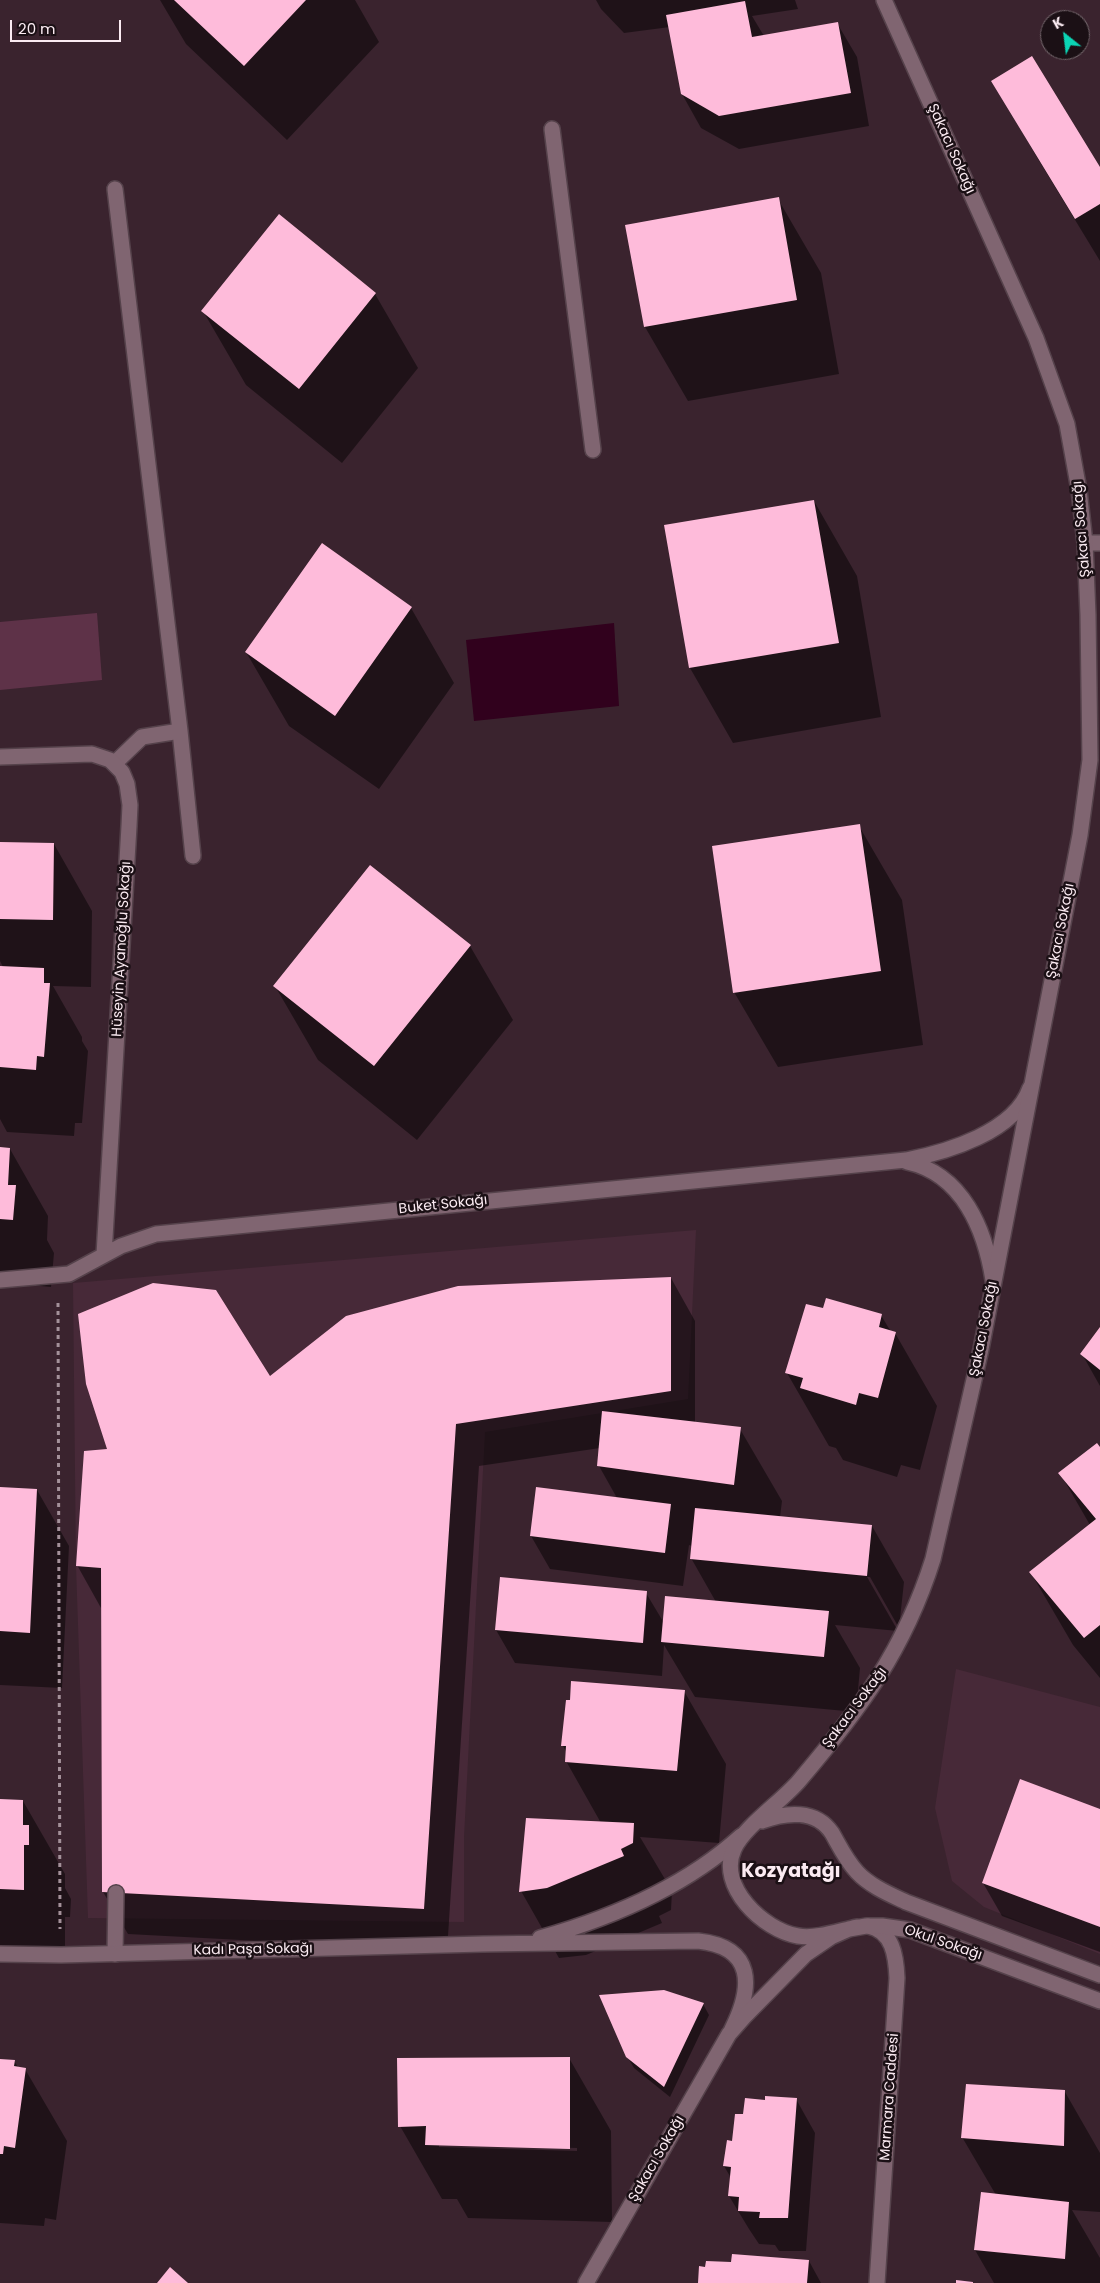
<!DOCTYPE html>
<meta charset="utf-8">
<style>
body{margin:0}
#map{position:relative;width:1100px;height:2283px;overflow:hidden;background:#3a232e;font-family:Poppins,sans-serif}
canvas{display:block}
.north{position:absolute;left:1040px;top:10px;width:50px;height:50px;box-sizing:border-box;background:#1b1015;border:1px solid #75686d;border-radius:50%;rotate:331deg;font-size:14px;font-weight:700;line-height:20px;text-align:center;color:#fbebf2}
.north::after{content:'';display:block;margin:auto;width:18px;height:22px;background:#0bd5b5;clip-path:polygon(50% 0,100% 100%,50% 72%,0 100%)}
.scale{position:absolute;left:10px;top:20px;width:111px;height:22px;box-sizing:border-box;border:2px solid #fbebf2;border-top:0;padding-left:6px;font-size:15px;line-height:18px;white-space:nowrap;color:#fbebf2;-webkit-text-stroke:4px #1b1015;paint-order:stroke}
</style>
<div id="map">
<canvas width="1100" height="2283"></canvas>
<div class="north">K</div>
<div class="scale">20 m</div>
</div>
<script>
const ctx = document.querySelector('canvas').getContext('2d');
ctx.lineJoin = 'round';
function paint(path, color) { ctx.fillStyle = color; ctx.fill(path, 'evenodd'); }
function strokePath(path, color, width, dash) { ctx.strokeStyle = color; ctx.lineWidth = width; ctx.lineCap = dash ? 'butt' : 'round'; ctx.setLineDash(dash || []); ctx.stroke(path); }
function drawText(font, color, halo, rows, align = 'center') {
  ctx.font = font + ' Poppins,sans-serif'; ctx.lineWidth = 5; ctx.setLineDash([]); ctx.textBaseline = 'middle'; ctx.strokeStyle = halo; ctx.fillStyle = color; for (const [text, x, y, turn = 0] of rows) {
    ctx.save(); ctx.translate(x, y); ctx.rotate((+turn || 0) * Math.PI / 180); ctx.textAlign = isNaN(turn) ? turn : align; if (halo) ctx.strokeText(text, 0, 0); ctx.fillText(text, 0, 0); ctx.restore();
  }
}
paint(new Path2D(`
 M696,1230L688,1399L485,1432L464,1837V1922L88,1918L76,1566L73,1283Z
 M956,1669L1100,1707V1954L984,1907L952,1881L935,1808Z`), '#472938');
paint(new Path2D(`
 M97,613L102,680L0,690V622Z`), '#5e3248');
paint(new Path2D(`
 M614,623L619,706L474,721L466,640Z`), '#31011d');
paint(new Path2D(`
 M160,0H355L379,42L287,140L186,44Z
 M596,0H795L798,9L752,16L764,36L837,23L857,57L869,126L739,149L701,128L682,94L670,27L624,33L601,9Z
 M993,81L1100,169V261L1035,154Z
 M778,199L821,273L839,374L688,401L645,327L627,226Z
 M375,294L418,368L342,463L246,385L203,311Z
 M814,501L857,576L881,717L733,743L690,668L666,526Z
 M411,608L454,683L379,789L289,726L246,652Z
 M859,826L902,900L923,1045L778,1067L734,992Z
 M0,844H54L92,911L91,987L53,986L82,1037V1041L88,1051L82,1123H75L74,1136L7,1132L0,1119V967H3L0,961Z
 M470,946L513,1020L417,1140L318,1060L275,986Z
 M0,1148L10,1149L48,1216L47,1240L54,1253L51,1287L0,1282Z
 M671,1278L695,1321V1423L740,1429L782,1501L780,1517L872,1526L904,1582L899,1628L870,1577H867L898,1631L835,1625L860,1668L856,1712L695,1697L664,1645L662,1676L515,1663L496,1630L646,1593L664,1623L716,1602L691,1558L692,1546L689,1545L683,1586L550,1569L531,1536L617,1498L599,1466L600,1448L479,1466L447,1951L128,1934L103,1892L101,1608L77,1565L109,1450L270,1378Z
 M824,1310L881,1315L891,1332L895,1333L937,1406L920,1470L901,1465L897,1477L843,1460L836,1448L829,1446L787,1373Z
 M1100,1329V1386L1082,1354Z
 M1100,1449V1678L1073,1645L1031,1573L1090,1525L1060,1473Z
 M0,1488L37,1490L69,1546L62,1688L0,1685Z
 M684,1691L726,1764L719,1843L640,1837L672,1891L671,1910L659,1916L662,1923L586,1955L559,1958L521,1891L601,1823L566,1761L567,1753L563,1746Z
 M0,1800L23,1801L65,1874V1888L71,1899L70,1917H65V1962L0,1961Z
 M1100,1810V1952L1002,1916L983,1883Z
 M703,2004L709,2015L670,2097L634,2068L627,2056Z
 M569,2058L611,2131L612,2222L468,2218L457,2199H442L400,2126ZM439,2144L577,2148V2151L439,2147Z
 M0,2060L14,2061L18,2067L25,2069L67,2141L56,2220L45,2218L44,2226L0,2223Z
 M1065,2092L1100,2153V2212L1072,2210L1100,2258V2283H994L975,2250L996,2195L962,2137Z
 M796,2099L815,2133L806,2251H779L775,2245L759,2244L749,2229L729,2196L731,2178L724,2166L744,2116L766,2101Z
 M809,2261L821,2283H699L706,2268L732,2264Z`), '#0007');
paint(new Path2D(`
 M174,0H306L244,66Z
 M745,1L752,37L838,22L851,93L719,116L681,94L666,15Z
 M1032,56L1100,167V204L1075,219L991,81Z
 M779,197L797,300L644,327L625,225Z
 M279,214L376,293L299,389L201,311Z
 M814,500L839,643L689,668L664,525Z
 M322,543L412,607L335,716L245,652Z
 M860,824L881,971L733,993L712,846Z
 M0,842L54,843L53,920L0,919Z
 M370,865L471,945L374,1066L273,986Z
 M0,966L44,968V983H50L44,1057L37,1056L36,1070L0,1067Z
 M0,1147L10,1148L8,1185H16L13,1220L0,1219Z
 M671,1277V1391L456,1424L424,1909L102,1892L101,1568L76,1566L84,1451L107,1449L86,1384L78,1314L153,1283L216,1290L270,1376L346,1316L458,1286Z
 M826,1298L882,1314L879,1327L896,1332L878,1398L859,1393L856,1405L800,1388L803,1378L785,1373L806,1304L823,1308Z
 M1100,1327V1370L1080,1354Z
 M602,1411L741,1427L734,1485L597,1466Z
 M1097,1443L1100,1447V1625L1084,1638L1029,1572L1096,1519L1058,1473Z
 M0,1487L37,1489L30,1633L0,1631Z
 M536,1487L671,1504L665,1553L530,1536Z
 M695,1508L872,1525L867,1576L690,1559Z
 M500,1577L647,1591L643,1643L495,1630Z
 M665,1596L829,1611L824,1657L661,1642Z
 M571,1681L685,1690L677,1771L565,1762L566,1746H561L566,1700H570Z
 M1020,1779L1100,1809V1927L982,1883Z
 M0,1799L23,1800V1825H29V1845H24V1890L0,1889Z
 M526,1818L634,1823L633,1843L621,1849L624,1856L547,1888L519,1892Z
 M664,1990L704,2003L664,2087L626,2057L599,1995Z
 M570,2057V2149L425,2145L426,2126L398,2127L397,2058Z
 M0,2059L15,2060L14,2066L26,2068L15,2148L4,2146L3,2154H0Z
 M966,2084L1065,2090L1064,2146L961,2138Z
 M765,2096L797,2098L788,2218H759L760,2212L738,2211L739,2197L728,2196L731,2167L723,2166L727,2140L732,2141L735,2114H743L745,2098L765,2100Z
 M981,2192L1069,2202L1065,2259L974,2250Z
 M732,2254L809,2260L807,2283H698L699,2266L705,2267L706,2261L731,2262Z
 M170,2267L188,2283H157Z
 M956,2280L973,2282V2283H956Z`), '#febbda');
const service = new Path2D(`
 M552,129L593,450
 M115,189L180,731L193,856
 M115,763L142,737L180,731
 M115,1954L116,1893`);
const minor = new Path2D(`
 M1085,543H1100
 M0,757L92,754L110,760L122,772L127,784L130,805L129,826L104,1255
 M907,1162C963,1174 985,1230 993,1280
 M0,1280L69,1274L121,1246L156,1234L906,1160C947,1152 1015,1132 1030,1088
 M868,1926C893,1931 896,1956 897,1978L877,2283
 M540,1938C611,1918 686,1886 741,1836
 M0,1954L61,1955L483,1944L698,1941C755,1947 753,1987 732,2029`);
const tertiary = new Path2D(`
 M762,1821C786,1812 816,1809 832,1833C840,1847 846,1860 857,1872C870,1886 889,1894 906,1902L1100,1975
 M857,1927C838,1931 817,1939 798,1936C763,1930 717,1886 734,1849C744,1827 782,1801 799,1781C860,1709 904,1651 933,1559L981,1349L1080,835L1090,760L1088,615L1085,543L1079,490L1067,424L1036,338L884,0
 M586,2283L729,2034L744,2017L806,1954L831,1937L849,1929L866,1926H882L910,1930L1100,2001`);
strokePath(service, '#55424b', 18);
strokePath(minor, '#55424b', 18);
strokePath(tertiary, '#55424b', 18);
strokePath(new Path2D(`
 M58,1303L60,1929`), '#a4919a', 3, [4, 4]);
strokePath(service, '#806571', 15);
strokePath(minor, '#806571', 15);
strokePath(tertiary, '#806571', 15);
drawText('14px', '#fbebf2', '#1b1015', [
 ["Şakacı Sokağı",951,149,66],
 ["Şakacı Sokağı",1082,529,-95],
 ["Şakacı Sokağı",1061,931,-79],
 ["Hüseyin Ayanoğlu Sokağı",122,949,-87],
 ["Buket Sokağı",443,1205,-6],
 ["Şakacı Sokağı",984,1329,-79],
 ["Şakacı Sokağı",855,1708,-53],
 ["Okul Sokağı",943,1943,19],
 ["Kadı Paşa Sokağı",253,1950,-1],
 ["Marmara Caddesi",890,2097,-86],
 ["Şakacı Sokağı",657,2159,-60]
]);
drawText('bold 19px', '#fbebf2', '#1b1015', [
 ["Kozyatağı",791,1872]
]);
</script>
